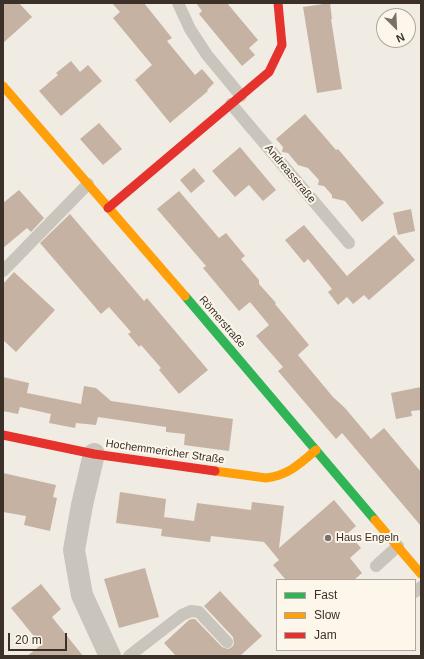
<!DOCTYPE html>
<meta charset="utf-8">
<style>
body{margin:0}
#map{position:relative;width:424px;height:659px;overflow:hidden;background:#f0ece3;font-family:Helvetica,sans-serif}
canvas{display:block}
.frame{position:absolute;inset:0;border:4px solid #3b3129;pointer-events:none}
.legend{position:absolute;left:276px;top:579px;width:140px;height:72px;box-sizing:border-box;background:#fcf6eb;border:1px solid #afa79d;margin:0;padding:5px 7px;list-style:none;font-size:12px;color:#3b3129}
.legend li{display:flex;align-items:center;gap:8px;height:20px}
.legend b{width:20px;border:1px solid #afa79d}
.north{position:absolute;left:376px;top:8px;width:40px;height:40px;box-sizing:border-box;background:#fcf6eb;border:1px solid #afa79d;border-radius:50%;rotate:156deg;font-size:11px;font-weight:700;line-height:16px;text-align:center;color:#3b3129}
.north::after{content:'';display:block;margin:auto;width:14px;height:18px;background:#7a726a;clip-path:polygon(50% 0,100% 100%,50% 72%,0 100%)}
.scale{position:absolute;left:8px;top:633px;width:59px;height:18px;box-sizing:border-box;border:2px solid #3b3129;border-top:0;padding-left:5px;font-size:12px;line-height:14px;white-space:nowrap;color:#3b3129;-webkit-text-stroke:3px #fcf6eb;paint-order:stroke}
</style>
<div id="map">
<canvas width="424" height="659"></canvas>
<div class="frame"></div>
<ul class="legend">
<li><b style="height:5px;background:#30b455"></b>Fast</li>
<li><b style="height:5px;background:#ff9f0a"></b>Slow</li>
<li><b style="height:5px;background:#e5322d"></b>Jam</li>
</ul>
<div class="north">N</div>
<div class="scale">20 m</div>
</div>
<script>
const ctx = document.querySelector('canvas').getContext('2d');
ctx.lineJoin = 'round';
function paint(path, color) { ctx.fillStyle = color; ctx.fill(path, 'evenodd'); }
function strokePath(path, color, width, dash) { ctx.strokeStyle = color; ctx.lineWidth = width; ctx.lineCap = dash ? 'butt' : 'round'; ctx.setLineDash(dash || []); ctx.stroke(path); }
function drawText(font, color, halo, rows, align = 'center') {
  ctx.font = font + ' Helvetica,sans-serif'; ctx.lineWidth = 4; ctx.setLineDash([]); ctx.textBaseline = 'middle'; ctx.strokeStyle = halo; ctx.fillStyle = color; for (const [text, x, y, turn = 0] of rows) {
    ctx.save(); ctx.translate(x, y); ctx.rotate((+turn || 0) * Math.PI / 180); ctx.textAlign = isNaN(turn) ? turn : align; if (halo) ctx.strokeText(text, 0, 0); ctx.fillText(text, 0, 0); ctx.restore();
  }
}
paint(new Path2D(`
 M3,3H19L32,17L3,43Z
 M112,3H144L172,38L167,41L195,75L202,69L214,83L207,90L208,91L170,123L135,80L152,65L113,18L120,12Z
 M196,3H227L258,40L249,48L255,55L242,66L199,14L202,11Z
 M330,3L332,19H331L342,89L317,93L303,7Z
 M71,61L80,72L88,65L102,81L61,116L39,91L58,75L56,73Z
 M305,114L336,150L338,149L384,203L362,222L345,201L332,198V195L324,186L318,185L319,180L308,168L298,165L288,153L282,152L283,147L276,139Z
 M99,123L122,149L103,165L80,139Z
 M240,147L276,190L263,201L249,185L235,197L212,171Z
 M194,168L205,181L191,193L180,180Z
 M19,190L44,218L31,232L27,228L3,248V203Z
 M179,191L219,238L226,233L245,256L241,259L259,280V284L276,303L275,304L309,345L298,355L333,397L345,408L371,439L384,428L421,472V526L342,433L336,439L278,371L283,367L256,336L269,325L250,302L239,311L203,268L206,266L157,209Z
 M411,209L415,231L398,235L393,213Z
 M70,214L144,301L147,298L208,370L179,394L159,370L161,368L141,345L139,347L128,334L131,332L109,307L101,314L40,243Z
 M304,225L347,276L394,235L415,260L369,300L364,295L353,304L347,297L338,305L328,292L332,289L308,259L304,263L285,240Z
 M14,272L55,310L16,352L3,340V284Z
 M3,377L29,383L27,393L81,404L84,386L96,388L111,401L233,419L229,451L184,445L185,434L166,432V427L98,417L96,425L76,423L75,428L49,423L51,414L20,407L18,414L3,411Z
 M421,387V410L411,411L412,416L396,419L391,393Z
 M3,473L56,485L53,497L57,498L50,531L24,525L26,516L3,512Z
 M120,492L166,499L163,527L164,517L194,521L197,503L251,510L252,502L284,506L279,548L334,500L356,526L348,533L361,548L350,558L362,573L354,580H286L273,565L279,560L264,542L211,536L210,542L161,536L162,529L116,523Z
 M145,568L159,617L119,628L104,579Z
 M41,584L61,609L52,617L83,656H27L41,645L11,608Z
 M220,591L262,636L240,656H176L164,643L189,620L192,619H195L222,647L228,649L232,647L234,644L233,637L204,606Z`), '#c5b2a3');
strokePath(new Path2D(`
 M178,3L190,29L207,55L241,96
 M231,104L349,243
 M3,271L88,184
 M376,566L398,546
 M415,592L421,587
 M129,656L182,615L191,611L199,612L227,642`), '#c9c4bc', 12);
strokePath(new Path2D(`
 M94,454L82,505L74,550L82,595L110,656`), '#c9c4bc', 22);
strokePath(new Path2D(`
 M185,296L375,520`), '#30b455', 9);
strokePath(new Path2D(`
 M3,86L185,296
 M215,471L266,478C287,476 300,464 316,450
 M375,520L421,574`), '#ff9f0a', 9);
strokePath(new Path2D(`
 M108,208L269,72L282,45L278,3
 M3,435L94,454L215,471`), '#e5322d', 9);
for (const [x, y, r, color] of [
 [328,538,4,"#7a726a"]
]) { const dot = new Path2D(); dot.arc(x, y, r, 0, 2 * Math.PI); ctx.fillStyle = color; ctx.fill(dot); strokePath(dot, '#fcf6eb', 1.5); }
drawText('11px', '#3b3129', '#fcf6eb', [
 ["Andreasstraße",290,174,50],
 ["Römerstraße",222,322,49],
 ["Hochemmericher Straße",165,452,8]
]);
drawText('11px', '#3b3129', '#fcf6eb', [
 ["Haus Engeln",336,538]
], 'left');
</script>
